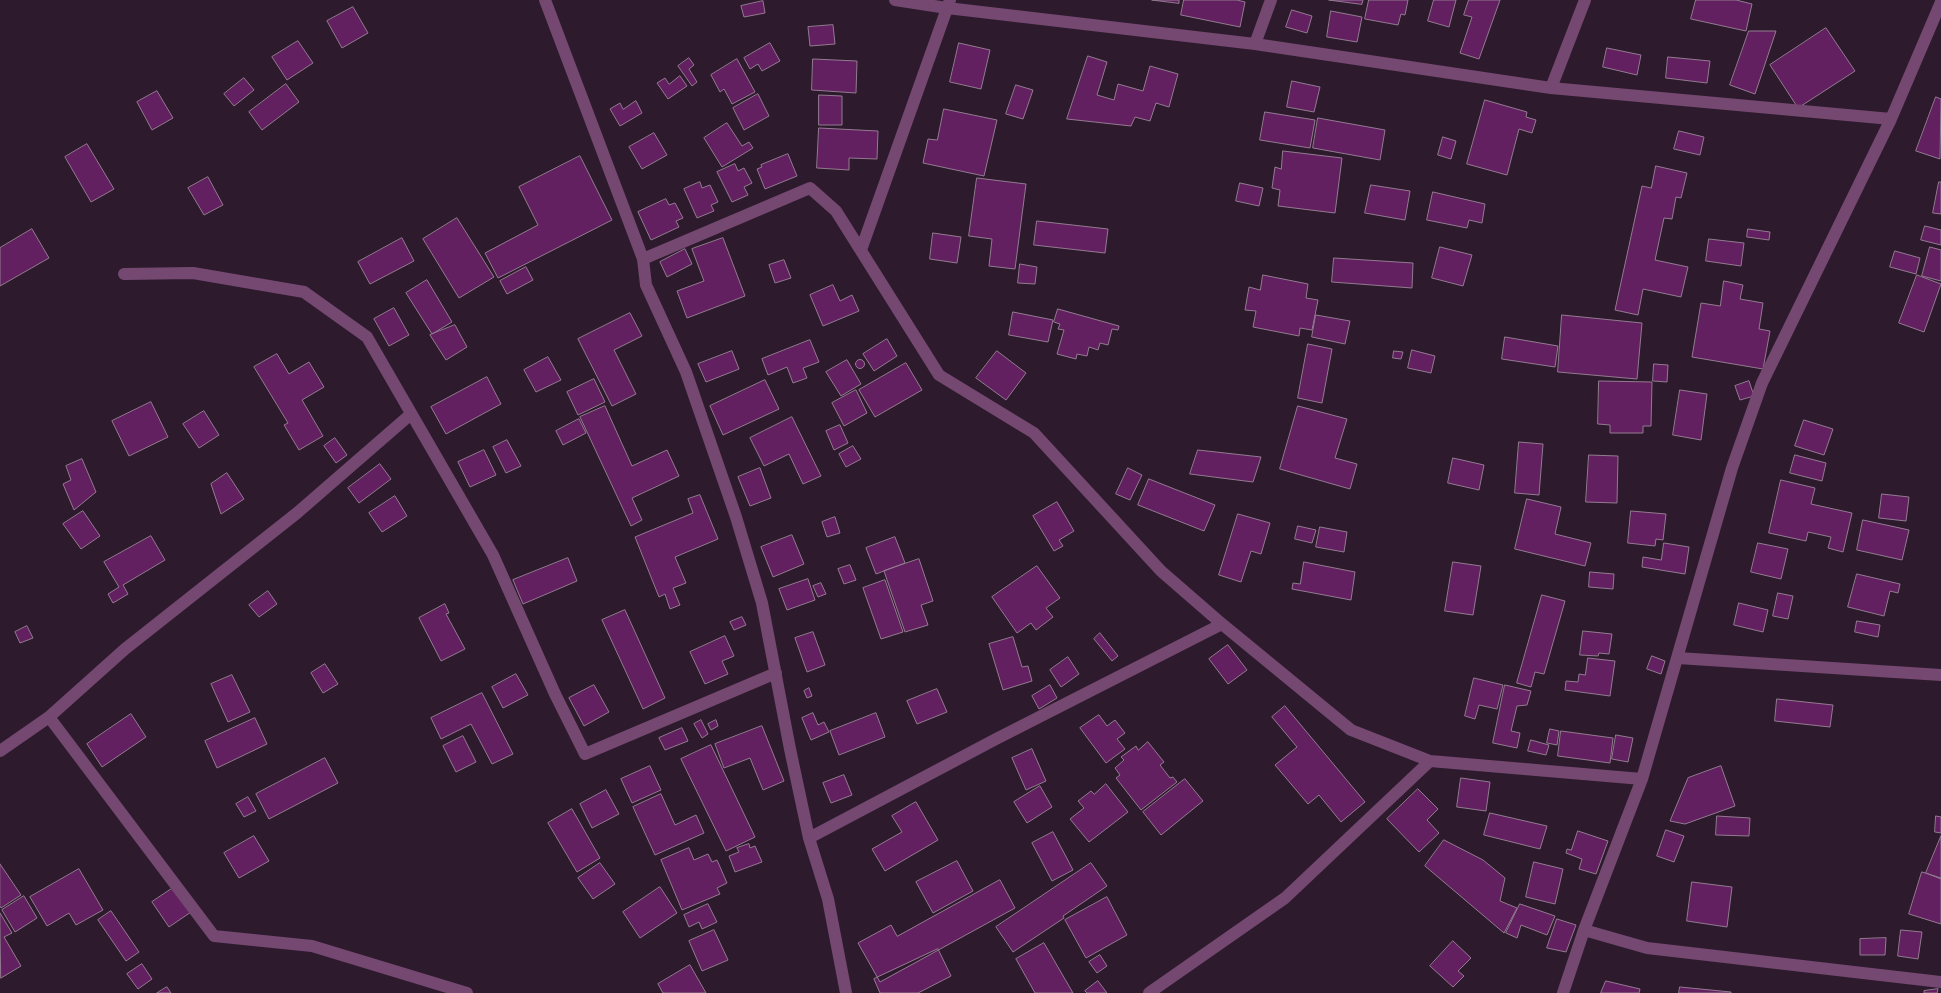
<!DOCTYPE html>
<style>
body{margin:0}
canvas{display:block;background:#2d1a2c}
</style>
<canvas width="1941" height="993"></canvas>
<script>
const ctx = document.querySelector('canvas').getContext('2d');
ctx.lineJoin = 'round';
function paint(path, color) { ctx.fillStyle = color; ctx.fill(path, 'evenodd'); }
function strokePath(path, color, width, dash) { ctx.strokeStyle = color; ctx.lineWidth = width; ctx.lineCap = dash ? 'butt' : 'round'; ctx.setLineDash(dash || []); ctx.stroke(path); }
const building = new Path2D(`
 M1152,0H1179V3Z
 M1184,0H1237L1245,2L1240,27L1181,15Z
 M1329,0H1363L1362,4Z
 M1369,0H1408L1405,15L1401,14L1398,25L1365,19Z
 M1434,0H1456L1449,27L1428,21Z
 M1469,0H1500L1479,59L1460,53L1472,17L1464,15Z
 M1696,0H1736L1752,4L1746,31L1691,19Z
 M763,1L765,13L744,17L741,6Z
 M353,7L368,33L342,48L327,21Z
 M1292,10L1312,16L1307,33L1286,27Z
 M1331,11L1362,17L1357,42L1327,37Z
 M833,25L835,44L810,46L808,27Z
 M1826,28L1855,71L1798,108L1770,65Z
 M1749,31H1776L1755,94L1730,85Z
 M298,41L313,63L287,80L272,57Z
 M770,43L780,61L762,71L758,64L750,69L744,58Z
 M959,43L990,50L981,89L950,82Z
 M1607,48L1641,55L1637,75L1603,67Z
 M1088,56L1107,62L1097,95L1114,100L1118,84L1143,91L1150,66L1178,74L1169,107L1156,103L1150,121L1135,117L1131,126L1067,119Z
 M1668,57L1710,61L1707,83L1666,78Z
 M689,58L694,65L689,69L697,82L692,86L678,66Z
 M737,59L755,92L732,104L724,89L720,92L711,75Z
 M813,59L857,61L856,93L812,90Z
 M680,76L687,86L668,99L657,83L665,78L669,84Z
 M244,78L254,90L234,106L224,94Z
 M1292,81L1320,87L1314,112L1287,107Z
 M286,84L299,102L262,130L249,112Z
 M1016,85L1033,90L1023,119L1006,114Z
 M157,91L173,118L152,130L137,102Z
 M758,94L769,116L744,130L733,108Z
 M819,95L842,96V125H819Z
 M1936,97L1941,99L1940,159L1916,151Z
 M1485,100L1527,112L1526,117L1536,120L1532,133L1519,129L1507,175L1467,164Z
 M636,101L642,113L620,126L610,109L620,103L623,109Z
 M944,109L997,120L984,176L923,163L928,139L937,140Z
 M1265,112L1315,120L1310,148L1260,140Z
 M1318,118L1385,130L1380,160L1313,148Z
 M727,123L742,146L749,142L753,148L722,167L704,138Z
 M819,128L878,131L877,159L849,158V170L817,168Z
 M1679,131L1704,137L1700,155L1674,149Z
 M654,133L667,155L642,169L629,147Z
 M1443,137L1456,141L1451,159L1438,155Z
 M87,144L114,189L91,202L65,157Z
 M1283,151L1342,158L1335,213L1278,206L1280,190L1272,188L1275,167L1281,169Z
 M788,154L797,176L765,189L757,169L762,167L761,165Z
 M580,156L612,220L498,278L485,253L538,225L519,187Z
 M735,164L738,171L744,168L752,183L744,187L748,195L732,202L717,172Z
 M1656,166L1687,173L1681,198L1676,197L1672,219L1664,218L1655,260L1688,267L1681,297L1643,289L1638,315L1615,310L1642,186L1651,188Z
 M208,177L223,205L204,215L188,188Z
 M977,178L1026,184L1015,269L989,266L992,239L969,236Z
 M700,182L702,188L710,185L718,202L711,205L714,211L697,218L684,189Z
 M1939,182H1941V214L1933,213Z
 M1240,183L1263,188L1259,206L1236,201Z
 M1371,185L1410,191L1405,220L1365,213Z
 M1433,192L1485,204L1482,223L1469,220L1467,228L1427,220Z
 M666,199L669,205L675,203L683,218L676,221L679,227L651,240L638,212Z
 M457,218L494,277L459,298L423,239Z
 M1037,221L1108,229L1105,253L1034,245Z
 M1925,226L1941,230V245L1921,240Z
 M32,229L49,258L0,286V248Z
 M1748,229L1770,232L1769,240L1747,237Z
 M933,233L961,237L957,263L930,259Z
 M402,238L414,261L370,284L358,262Z
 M723,238L745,296L687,318L677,291L704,281L692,249Z
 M1709,239L1744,243L1741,266L1706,261Z
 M1440,247L1472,255L1463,286L1432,278Z
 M1930,247L1941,250V281L1922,276Z
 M685,249L692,264L667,277L660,262Z
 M1895,251L1920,258L1916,274L1890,267Z
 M1334,258L1413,263L1412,288L1332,282Z
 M784,260L791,278L775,283L769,265Z
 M1020,264L1037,267L1035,284L1018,283Z
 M526,267L533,280L507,294L500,281Z
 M1263,275L1308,284L1306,298L1318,300L1312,330L1300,328L1299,336L1253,327L1256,311L1245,310L1249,287L1260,290Z
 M1917,275L1941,284L1924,332L1899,323Z
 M427,280L452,322L432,334L406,293Z
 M1724,281L1743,285L1740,299L1763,303L1759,329L1770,331L1763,369L1692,357L1701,303L1720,306Z
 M833,285L840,301L852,295L859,311L823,326L810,295Z
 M394,308L409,335L389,346L374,319Z
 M1058,309L1119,326L1118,330L1112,329L1108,345L1100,343L1098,350L1089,347L1087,356L1077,354L1076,359L1057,354L1064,330L1058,329L1060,324L1054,322Z
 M1013,312L1053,320L1048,342L1009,335Z
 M630,313L642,336L614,350L636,394L612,406L578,339Z
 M1316,315L1350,321L1345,344L1312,337Z
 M1562,315L1642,323L1637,379L1558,372Z
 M455,325L467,347L446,360L430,335Z
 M1505,337L1558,346L1555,367L1502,359Z
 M887,339L897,356L874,371L863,354Z
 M810,340L819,362L803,368L807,378L793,383L787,367L768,375L762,359Z
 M1308,344L1332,349L1322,403L1298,398Z
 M1412,350L1435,356L1431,373L1408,368Z
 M732,351L739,369L706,382L698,364Z
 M997,351L1026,373L1006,400L976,378Z
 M1394,351L1403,352L1401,359L1393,358Z
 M277,354L289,374L309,362L324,387L302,400L323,436L299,450L284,425L288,423L254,367Z
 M548,357L561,380L536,392L524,370Z
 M855.5 364a4.5 4.5 0 1 1 9 0a4.5 4.5 0 1 1-9 0Z
 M847,360L861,384L841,396L826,372Z
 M906,363L922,390L875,417L859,390Z
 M1654,364L1668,365L1667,382L1653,381Z
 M487,377L501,404L446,434L431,407Z
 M594,379L605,402L578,415L567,392Z
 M765,380L779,409L723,435L710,406Z
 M1599,381L1652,382L1651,426H1643V433H1610V425L1598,424Z
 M1749,381L1754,396L1740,400L1735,386Z
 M856,390L867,413L844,426L832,403Z
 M1680,390L1707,394L1701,440L1673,435Z
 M151,402L168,437L129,456L112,421Z
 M605,406L632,466L667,450L679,476L632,498L642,520L631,526L580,417Z
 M1298,406L1347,419L1335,458L1357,464L1350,489L1280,469Z
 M204,411L219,435L199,448L183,424Z
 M792,417L821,476L803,484L789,454L764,466L750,438Z
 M579,419L586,433L563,445L556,431Z
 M1804,420L1833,429L1824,455L1795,446Z
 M840,425L848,443L834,450L826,431Z
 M335,438L347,455L336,463L324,446Z
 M507,440L521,466L506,473L493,447Z
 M1519,442L1543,444L1539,495L1515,493Z
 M853,446L861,459L846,467L839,454Z
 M484,450L496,475L470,487L458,462Z
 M1198,450L1261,457L1253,482L1190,474Z
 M1589,455L1618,456L1617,503L1586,502Z
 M1795,455L1826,463L1822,481L1790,473Z
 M1453,458L1484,465L1479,490L1448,483Z
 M82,459L96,492L74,510L63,484L71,480L66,466Z
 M380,464L391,479L359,503L348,488Z
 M760,468L771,498L750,506L738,477Z
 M1128,468L1142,475L1130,500L1116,494Z
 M227,473L244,499L221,514L211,484Z
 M1149,479L1215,505L1204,531L1138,505Z
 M1781,480L1815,488L1811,504L1852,513L1843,552L1828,548L1831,537L1808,532L1806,541L1769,533Z
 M1882,494L1909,497L1906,521L1879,518Z
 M700,495L718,539L675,557L686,583L673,588L680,605L670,609L665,594L659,597L635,537L693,513L688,499Z
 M395,496L407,516L382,532L369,513Z
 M1527,499L1561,507L1555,534L1591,543L1585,566L1515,549Z
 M1057,502L1074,531L1059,540L1063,546L1054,551L1033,516Z
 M83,511L100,536L81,549L63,524Z
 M1631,511L1666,514L1663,540L1656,539L1655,546L1628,543Z
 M1238,514L1270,523L1261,554L1251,551L1241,582L1219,575Z
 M835,517L840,533L827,537L822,522Z
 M1863,520L1909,530L1902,560L1857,550Z
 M1298,526L1316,530L1312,543L1295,539Z
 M1320,527L1347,532L1344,552L1316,547Z
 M792,535L804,564L773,577L761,547Z
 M151,536L165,560L123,585L128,594L113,603L108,594L119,587L104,562Z
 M895,537L905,563L876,574L866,548Z
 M1664,543L1689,547L1685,574L1642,567L1643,557L1661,560Z
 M1758,543L1788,549L1781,579L1751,572Z
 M568,558L577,581L523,604L513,580Z
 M919,559L933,601L921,605L928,625L905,632L884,571Z
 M1304,562L1355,572L1351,600L1292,589L1293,583L1300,584Z
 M1453,562L1481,566L1473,615L1445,611Z
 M850,565L856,580L844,584L838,569Z
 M1037,566L1060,598L1046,608L1053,617L1036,630L1031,623L1017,633L992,597Z
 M1590,572L1614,574L1613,589L1589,587Z
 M1857,574L1900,584L1898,593L1890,591L1884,616L1848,607Z
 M808,579L815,600L787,610L779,589Z
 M885,580L903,632L881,639L863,588Z
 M821,583L826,594L818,597L813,586Z
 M268,591L277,604L259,617L249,605Z
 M1778,593L1793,596L1788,619L1773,616Z
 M1542,595L1565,601L1544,674L1535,672L1531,687L1517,683Z
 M1739,603L1768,610L1763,632L1734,625Z
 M445,604L449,613L446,614L465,649L441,661L419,618Z
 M625,610L665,698L643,709L602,620Z
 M742,617L746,625L734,630L730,622Z
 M1857,621L1880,625L1878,637L1855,632Z
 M27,626L33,638L20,643L15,632Z
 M1583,631L1612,634L1609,654L1599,653L1598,656L1580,655Z
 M813,632L825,665L807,672L795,638Z
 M1100,633L1118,656L1112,661L1094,639Z
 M725,636L734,656L722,661L728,674L705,684L690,652Z
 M1013,637L1022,667L1028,666L1032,681L1003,690L989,644Z
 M1228,645L1247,670L1228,684L1209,659Z
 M1652,656L1665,661L1661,674L1647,669Z
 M1068,657L1079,674L1061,687L1050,670Z
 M1588,658L1615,661L1610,696L1565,690L1566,681L1578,682L1579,674L1585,675Z
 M325,664L338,684L323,693L311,673Z
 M516,674L528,695L503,708L492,687Z
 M232,675L250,712L228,722L211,684Z
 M1474,678L1503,685L1497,709L1479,705L1475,719L1465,716Z
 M594,685L609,712L584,726L569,698Z
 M1050,685L1057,698L1039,709L1032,696Z
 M1505,685L1531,691L1527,705L1517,706L1511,731L1520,733L1517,748L1493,743Z
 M809,688L812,696L807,698L804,691Z
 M937,689L947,712L917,724L907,701Z
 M482,693L513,754L492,764L471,724L441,739L431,718Z
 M1777,699L1833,705L1830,727L1775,721Z
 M1285,706L1365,802L1341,822L1319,795L1308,804L1275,765L1297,747L1272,717Z
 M813,713L818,725L824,722L829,732L811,740L802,718Z
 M876,713L885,737L839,755L830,731Z
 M131,714L146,737L102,767L87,744Z
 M1099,715L1107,726L1115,720L1125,733L1117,739L1125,749L1106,763L1080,728Z
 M255,718L267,744L217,768L205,741Z
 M701,720L708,734L702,738L694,724Z
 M716,720L718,726L711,730L708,724Z
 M762,726L784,781L763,790L750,758L724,768L715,744Z
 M682,728L688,741L665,750L659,738Z
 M1550,729L1559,731L1557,745L1547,743Z
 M1561,731L1613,738L1610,763L1558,756Z
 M1616,735L1633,738L1628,762L1612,759Z
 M463,736L476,762L456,772L443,746Z
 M1531,740L1549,745L1546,755L1528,751Z
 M1148,742L1164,762L1160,765L1170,778L1173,777L1177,782L1141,810L1116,778L1120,775L1115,768L1124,760L1121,757L1136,746L1138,750Z
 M711,745L755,837L726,851L681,759Z
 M1032,749L1046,781L1026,790L1012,758Z
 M325,758L338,783L269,819L256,794Z
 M650,766L661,790L632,803L621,779Z
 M1721,766L1735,806L1685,824L1670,821L1688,778Z
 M844,775L852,795L831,803L823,783Z
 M1461,778L1490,782L1486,811L1457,807Z
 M1185,779L1203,801L1161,835L1143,812Z
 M1106,784L1128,812L1089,842L1070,819L1084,808L1078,801L1091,791L1094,794Z
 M1040,786L1052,807L1027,823L1014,802Z
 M1418,789L1438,809L1427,820L1439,833L1419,852L1387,819Z
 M606,790L619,814L592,828L580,804Z
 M661,794L675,825L696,815L704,833L655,855L633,807Z
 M248,797L256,811L244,817L236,804Z
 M916,802L938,840L885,871L872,849L902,832L892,816Z
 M572,809L600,858L577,872L548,823Z
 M1490,813L1547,826L1540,849L1484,835Z
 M1717,816L1750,818L1749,836L1716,835Z
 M1936,816L1941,817V833L1935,832Z
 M1666,830L1684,836L1674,862L1657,856Z
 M1578,831L1608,841L1596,874L1579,869L1582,859L1566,853L1567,849L1571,850Z
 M1053,832L1073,870L1052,881L1032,843Z
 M254,836L269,861L239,878L224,853Z
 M1941,836V879L1926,873Z
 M1444,840L1483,860L1505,878L1500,901L1517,908L1504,933L1425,866Z
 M749,844L750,848L755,846L762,862L735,872L729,856L739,852L737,848Z
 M689,848L694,860L708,854L712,862L717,860L727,883L717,888L720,894L682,910L661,860Z
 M957,861L973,891L933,913L916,882Z
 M1534,862L1563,869L1555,904L1526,897Z
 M600,863L615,884L593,899L578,878Z
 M1091,863L1107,886L1063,916L1064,918L1013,952L996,927Z
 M0,864L21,895L1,908L0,906Z
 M79,869L103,910L76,925L69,913L47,926L30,897Z
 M1922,872L1941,878V924L1909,914Z
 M1000,880L1015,908L880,982L858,943L891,925L897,936Z
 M1692,882L1732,887L1727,927L1687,921Z
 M660,887L677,913L640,938L623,912Z
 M173,888L191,912L169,927L152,902Z
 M24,896L37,918L15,932L2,910Z
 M1107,897L1127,935L1086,958L1065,920Z
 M708,904L717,922L702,929L699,922L689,927L684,915Z
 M1520,904L1555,916L1547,935L1521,925L1517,938L1506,933Z
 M111,911L139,952L126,961L98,920Z
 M0,913L12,933L4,937L21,966L1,978Z
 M1557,919L1576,925L1566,952L1547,948Z
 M714,930L728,960L702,971L689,941Z
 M1901,930L1922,932L1918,959L1898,956Z
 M1886,938L1885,955H1860V939Z
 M1453,941L1471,958L1458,971L1464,976L1453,987L1430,966Z
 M1044,943L1073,993H1035L1016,959Z
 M938,949L951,976L918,993H880L874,979Z
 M1100,955L1107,966L1097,973L1089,962Z
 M142,964L152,979L138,989L127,974Z
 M690,965L706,993H663L658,984Z
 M1098,981L1107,993H1087L1085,991Z
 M1606,981L1640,989L1639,993H1601Z
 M167,987L171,993H157Z
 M1680,987L1731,992V993H1679Z
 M1938,989L1937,993H1924V991Z`);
paint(building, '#632060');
strokePath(building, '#927a90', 1);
strokePath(new Path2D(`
 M545,0L643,259L646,285L686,372L736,517L762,603L790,749L809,838L828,899L846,993
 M895,0L947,8L1255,44L1551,88L1891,119
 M1255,44L1271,0
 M1551,88L1585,0
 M861,250L950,0
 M643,259L810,188L836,211L939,375L1034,433L1161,571L1222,624
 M124,274L193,273L304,292L367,337L493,555L555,694L585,754L776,673
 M1678,658L1941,675
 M49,717L214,936L312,946L467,993
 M0,751L49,717L125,649L297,513L411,414
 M809,838L996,739L1222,624L1351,730L1430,761L1642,779
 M1584,930L1647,948L1941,982
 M1149,993L1285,898L1430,761
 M1563,993L1584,930L1642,779L1732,468L1762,383L1891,119L1941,2`), '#744871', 12);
</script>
